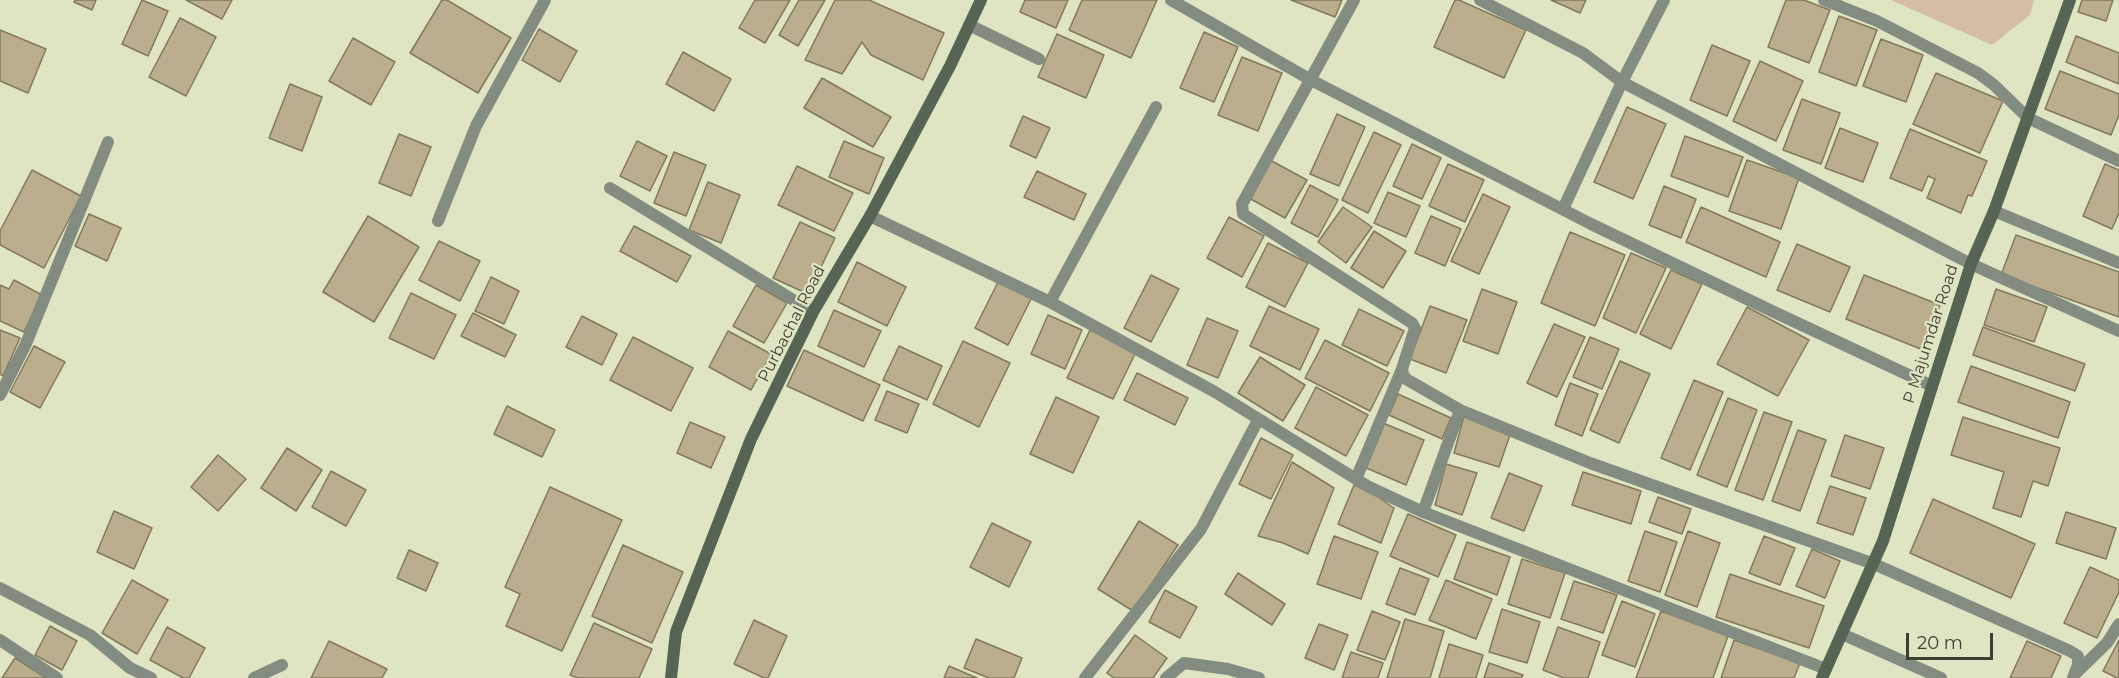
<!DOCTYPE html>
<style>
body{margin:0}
#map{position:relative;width:2119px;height:678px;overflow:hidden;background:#dfe5c3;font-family:Montserrat,sans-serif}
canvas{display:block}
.scale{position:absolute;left:1906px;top:633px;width:87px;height:27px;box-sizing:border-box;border:3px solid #3c3e31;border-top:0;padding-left:8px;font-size:18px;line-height:21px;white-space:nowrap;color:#3c3e31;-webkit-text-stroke:4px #dfe5c3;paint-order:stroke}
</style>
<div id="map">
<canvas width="2119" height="678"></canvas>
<div class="scale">20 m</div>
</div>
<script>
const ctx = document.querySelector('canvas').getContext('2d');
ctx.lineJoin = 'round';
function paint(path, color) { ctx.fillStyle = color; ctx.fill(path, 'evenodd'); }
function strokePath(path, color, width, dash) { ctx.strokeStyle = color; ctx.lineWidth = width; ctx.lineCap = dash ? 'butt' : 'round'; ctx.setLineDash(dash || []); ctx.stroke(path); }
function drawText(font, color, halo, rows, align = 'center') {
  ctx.font = font + ' Montserrat,sans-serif'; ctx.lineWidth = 4.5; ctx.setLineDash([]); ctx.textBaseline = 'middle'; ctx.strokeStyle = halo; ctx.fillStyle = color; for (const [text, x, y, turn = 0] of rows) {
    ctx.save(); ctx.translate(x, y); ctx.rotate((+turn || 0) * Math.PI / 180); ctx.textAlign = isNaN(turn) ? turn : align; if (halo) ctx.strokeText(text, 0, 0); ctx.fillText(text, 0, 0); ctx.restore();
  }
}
paint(new Path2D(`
 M1891,0H2034L2030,15L1992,45Z`), '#d5bca5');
const building = new Path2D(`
 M75,0H96L92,10L74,2Z
 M142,0L168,11L148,56L122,44Z
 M186,0H232L222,19Z
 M442,0H447L511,38L478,93L410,53Z
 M755,0H790L765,43L739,28Z
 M799,0H825L798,46L779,35Z
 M835,0H869L944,33L923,80L871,55L862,42L842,74L805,60Z
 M1025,0H1068L1056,28L1020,12Z
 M1082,0H1157L1131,58L1069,30Z
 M1291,0H1342L1335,17Z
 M1455,0H1459L1526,30L1504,78L1434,47Z
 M1551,0H1586L1580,13Z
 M1786,0H1804L1830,10L1809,63L1768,47Z
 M2082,0H2113L2106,21L2078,12Z
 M1839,16L1877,30L1856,86L1819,72Z
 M180,18L216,37L186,96L149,77Z
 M539,29L577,51L560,82L522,60Z
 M0,30L46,49L28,93L0,81Z
 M1204,32L1238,47L1214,102L1180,88Z
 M1057,34L1104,55L1086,98L1038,77Z
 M2076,36L2119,53V84L2066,62Z
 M353,38L395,62L371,105L329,81Z
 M1881,39L1923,55L1906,102L1863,86Z
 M1712,45L1750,61L1727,116L1690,100Z
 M683,52L731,79L714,111L666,84Z
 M1242,57L1282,73L1258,131L1218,115Z
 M1760,61L1803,81L1776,141L1733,121Z
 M2060,71L2119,94V115L2111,135L2045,109Z
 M1936,73L2003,101L1980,153L1913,124Z
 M822,78L891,117L873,147L804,108Z
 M290,84L322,97L302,151L269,138Z
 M1802,99L1840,113L1821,164L1783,150Z
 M1627,107L1666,124L1633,199L1594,182Z
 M1337,114L1365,127L1339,186L1310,174Z
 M1023,116L1050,128L1036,158L1010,146Z
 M1840,128L1878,143L1863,182L1825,168Z
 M1910,129L1987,161L1972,196L1968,195L1961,213L1927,198L1935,179L1928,176L1922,191L1890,178Z
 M1374,132L1401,145L1368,213L1342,200Z
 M399,134L431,147L411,196L379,183Z
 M1685,136L1743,157L1728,197L1671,176Z
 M637,141L667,156L650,191L620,176Z
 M844,141L884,158L869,194L829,177Z
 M1412,144L1441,158L1422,199L1393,186Z
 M674,152L706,165L686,216L654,203Z
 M1270,160L1307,180L1285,218L1249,198Z
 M1747,160L1799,178L1781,229L1729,211Z
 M1448,164L1484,180L1465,222L1429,206Z
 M2105,164L2119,170V213L2112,229L2083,216Z
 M797,166L853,193L834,231L778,205Z
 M32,170L81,196L44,268L0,245V231Z
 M1037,171L1086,194L1074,220L1024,197Z
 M708,182L740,195L721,243L689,230Z
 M1310,185L1338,200L1318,237L1291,223Z
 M1664,186L1696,199L1681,238L1649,225Z
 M1388,192L1420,206L1406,237L1374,223Z
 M1483,194L1510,207L1479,274L1451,261Z
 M1343,207L1372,227L1346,263L1318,242Z
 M1701,207L1780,242L1766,277L1686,242Z
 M89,214L121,228L107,261L75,246Z
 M368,216L419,247L374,322L323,292Z
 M1431,216L1461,229L1445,266L1415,253Z
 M1229,217L1264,236L1242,277L1207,258Z
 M800,222L835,238L808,294L773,278Z
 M634,226L691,256L677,282L620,251Z
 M1374,231L1406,251L1383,288L1351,268Z
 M1570,232L1625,255L1595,326L1541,303Z
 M2016,235L2119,272V317L2001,275Z
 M439,241L480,261L460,301L419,280Z
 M1268,243L1308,263L1285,307L1246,287Z
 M1797,244L1850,267L1830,312L1777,290Z
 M1631,253L1666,268L1636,333L1603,318Z
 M857,262L906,287L887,326L838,302Z
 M1671,270L1702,284L1671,349L1640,334Z
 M1151,275L1179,289L1151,342L1124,328Z
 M1864,275L1940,305L1923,350L1846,319Z
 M491,277L519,291L504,324L475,311Z
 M1000,278L1033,295L1008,345L975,328Z
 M14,280L42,295L24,332L0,321V285L9,289Z
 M756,285L787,303L764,343L733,326Z
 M1482,289L1517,302L1498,354L1463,341Z
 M1996,289L2047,307L2034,342L1984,325Z
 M411,293L456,315L434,359L389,338Z
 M1269,306L1319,329L1300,370L1250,346Z
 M1430,306L1467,320L1446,373L1410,359Z
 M1747,307L1809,340L1778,396L1717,364Z
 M1359,309L1404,331L1387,366L1342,345Z
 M834,310L881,331L864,367L818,346Z
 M473,313L516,335L505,357L461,336Z
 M1048,315L1082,330L1065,369L1031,354Z
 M582,316L617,334L602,365L566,347Z
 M1207,318L1238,331L1218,378L1187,365Z
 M1554,324L1585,337L1557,397L1527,383Z
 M1983,327L2085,364L2075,391L1973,355Z
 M0,330L20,338L3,376L0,374Z
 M1090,330L1136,352L1113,399L1067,378Z
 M728,331L771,354L751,390L709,367Z
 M633,337L693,368L671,411L610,380Z
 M1590,337L1619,349L1602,389L1573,377Z
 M1325,340L1389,373L1370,411L1305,378Z
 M963,341L1010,363L979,427L933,404Z
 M34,346L65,362L40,408L10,392Z
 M899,346L942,366L927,400L883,380Z
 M804,350L880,385L863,421L787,386Z
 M1260,357L1305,385L1283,421L1238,393Z
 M1620,361L1650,374L1619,443L1590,430Z
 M1971,366L2070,402L2058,438L1958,402Z
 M1137,373L1188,398L1175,425L1124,400Z
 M1694,380L1723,392L1690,470L1661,458Z
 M1570,383L1598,394L1582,436L1555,425Z
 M1316,387L1368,415L1346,456L1295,428Z
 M887,391L919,404L907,433L875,420Z
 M1398,394L1451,418L1442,439L1389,415Z
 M1056,397L1099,417L1073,473L1030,454Z
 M1728,398L1757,410L1727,487L1697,475Z
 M507,406L555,430L542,457L494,434Z
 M1764,412L1792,422L1763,500L1735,490Z
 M1464,416L1510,435L1499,467L1454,453Z
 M1963,417L2060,448L2048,486L2033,481L2021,517L1993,508L2004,472L1951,455Z
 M690,422L725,437L711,468L677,453Z
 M1383,423L1424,440L1406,485L1364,467Z
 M1798,430L1826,440L1800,511L1772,501Z
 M1845,435L1884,448L1870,489L1831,476Z
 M1261,438L1293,455L1271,499L1239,484Z
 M287,448L322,470L296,511L261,488Z
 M218,455L246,479L218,511L191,487Z
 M1292,462L1334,488L1308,554L1283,543L1258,536Z
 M1446,464L1477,473L1462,515L1435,505Z
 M331,471L366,490L346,526L312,507Z
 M1583,472L1641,491L1631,524L1572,505Z
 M1509,473L1542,486L1524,531L1491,518Z
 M1354,485L1372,493L1394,508L1381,543L1338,524Z
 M1830,486L1866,498L1853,535L1817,523Z
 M550,487L622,520L562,651L506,626L520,594L505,587Z
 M1658,497L1691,509L1682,534L1649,522Z
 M1933,499L2035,544L2011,598L1910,553Z
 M114,511L152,528L134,569L97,552Z
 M2066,512L2116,528L2106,559L2056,543Z
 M1408,514L1456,535L1438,577L1390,556Z
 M1139,521L1178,545L1133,611L1098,589Z
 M992,523L1031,542L1009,587L970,567Z
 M1645,531L1677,542L1660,592L1628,581Z
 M1688,531L1720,543L1697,607L1665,595Z
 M1334,536L1378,552L1361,599L1317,584Z
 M1764,536L1795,548L1780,585L1749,573Z
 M1467,542L1510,557L1497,595L1454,579Z
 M623,545L683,572L652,643L592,616Z
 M1812,549L1840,561L1825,598L1796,586Z
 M409,550L438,563L426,591L397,578Z
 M1522,559L1565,573L1550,618L1508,604Z
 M2090,567L2119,580V592L2097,638L2064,623Z
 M1400,568L1429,579L1415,615L1386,604Z
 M1238,573L1285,604L1272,625L1225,594Z
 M1730,574L1824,606L1809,648L1716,617Z
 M132,580L168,600L137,654L102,633Z
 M1446,580L1492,599L1476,639L1429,620Z
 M1574,581L1617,595L1603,633L1561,619Z
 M1165,590L1197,607L1180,638L1149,622Z
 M1622,601L1655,614L1635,667L1602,655Z
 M1502,609L1540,622L1527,663L1489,652Z
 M1372,611L1400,622L1385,660L1357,650Z
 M1661,611L1728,636L1713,678H1636Z
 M1405,619L1444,631L1430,678H1387Z
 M754,620L787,636L768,678H764L734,664Z
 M594,623L652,649L639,678H578L570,675Z
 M1319,624L1348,635L1334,670L1305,658Z
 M50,626L77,641L62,670L35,655Z
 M167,627L205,648L189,678H183L150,660Z
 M1558,627L1600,642L1588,678H1564L1543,670Z
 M1135,635L1167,658L1153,678H1114L1107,673Z
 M976,639L1022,658L1014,678H989L964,668Z
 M1734,640L1800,663L1794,678H1721Z
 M2119,640V678H2117L2103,671Z
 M329,641L387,669L382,678H311Z
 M2027,641L2061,656L2051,678H2010Z
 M1449,644L1483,655L1476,678H1439Z
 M1351,652L1383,663L1378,678H1342Z
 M15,658L46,678H2Z
 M1489,663L1523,675L1521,678H1484Z
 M949,666L977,678H944Z`);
paint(building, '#bbae8c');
strokePath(building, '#83785b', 1.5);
strokePath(new Path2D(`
 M969,25L1039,59
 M1842,634L1941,678`), '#838c80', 12);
strokePath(new Path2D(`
 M1171,0L1311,80L1591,224L1774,312L1932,386
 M1354,0L1242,204L1243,214L1412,323L1415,328L1402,369L1403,374L1406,379L1460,410L1590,463L1874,564L2070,651L2078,656V665L2073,678
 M1480,0L1583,53L1622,82L1971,264L2119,331
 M1824,0L1877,21L1978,73L1994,85L2028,118L2119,161
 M610,188L813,312
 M1563,209L1622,82L1664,0
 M1994,211L2119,263
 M870,216L1050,302L1215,392L1369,487L1423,512L1826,669
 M438,221L476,126L545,0
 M1050,302L1156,107
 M0,395L25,346L108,142
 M1356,479L1402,369
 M1423,512L1460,410
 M0,588L90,635L130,668L151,678
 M0,640L57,678
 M2075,674L2107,643L2119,624
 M254,678L282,665
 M1085,678L1201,529L1258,420
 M1166,678L1184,663L1228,669L1259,678`), '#838c80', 12);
strokePath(new Path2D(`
 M671,678L676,632L751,439L813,312L870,216L950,66L981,0
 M1822,678L1883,541L1971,264L1994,211L2070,0`), '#566453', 12);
drawText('16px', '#3c3e31', '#dfe5c3', [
 ["Purbachal Road",792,324,-63],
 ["P Majumdar Road",1931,334,-72]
]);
</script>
